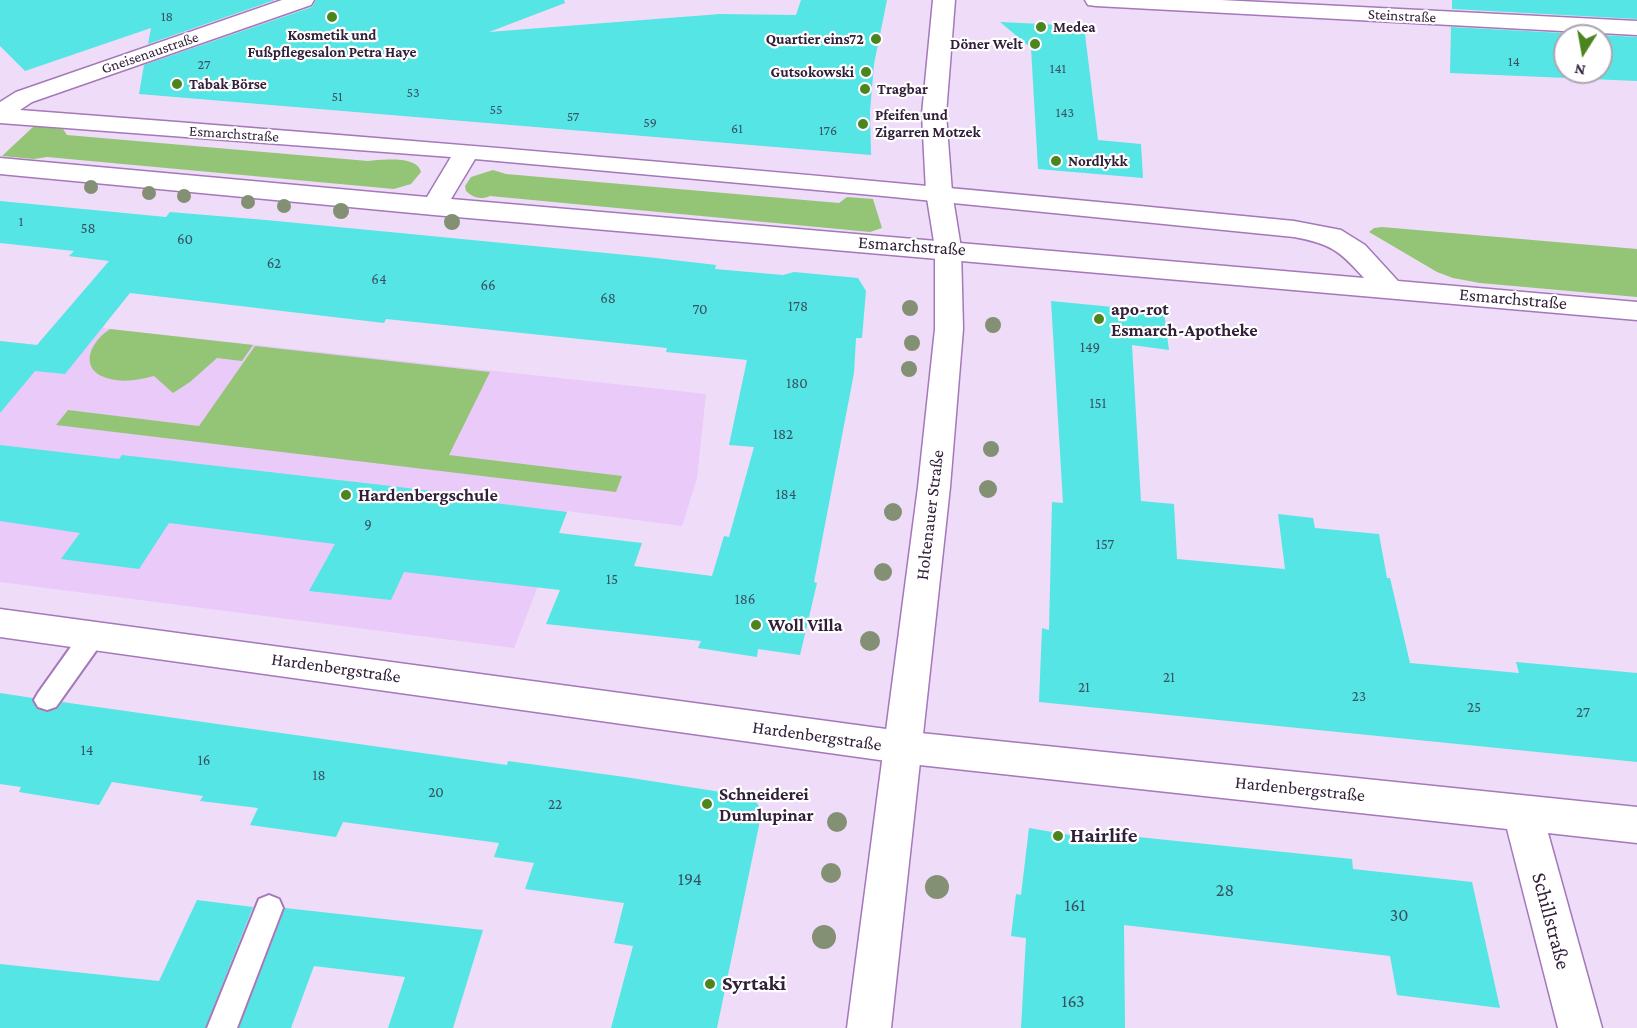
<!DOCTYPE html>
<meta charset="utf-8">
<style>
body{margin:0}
#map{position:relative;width:1637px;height:1028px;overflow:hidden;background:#efdcf8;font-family:"Crimson Pro",serif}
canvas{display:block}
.north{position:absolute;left:1553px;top:24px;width:60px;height:60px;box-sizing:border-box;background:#fff;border:2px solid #ada6b0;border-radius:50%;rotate:191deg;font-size:16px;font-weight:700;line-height:24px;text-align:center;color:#32203a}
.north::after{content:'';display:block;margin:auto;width:21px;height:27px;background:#4c841d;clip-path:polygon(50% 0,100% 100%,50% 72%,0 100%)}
</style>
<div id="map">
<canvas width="1637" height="1028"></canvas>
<div class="north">N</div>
</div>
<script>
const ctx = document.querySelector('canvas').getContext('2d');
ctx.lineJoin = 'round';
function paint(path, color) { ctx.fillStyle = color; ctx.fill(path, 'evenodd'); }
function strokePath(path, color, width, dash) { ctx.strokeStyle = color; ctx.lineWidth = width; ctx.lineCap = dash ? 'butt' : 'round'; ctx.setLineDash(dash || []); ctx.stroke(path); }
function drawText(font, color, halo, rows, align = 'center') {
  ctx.font = font + ' "Crimson Pro",serif'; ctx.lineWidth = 4.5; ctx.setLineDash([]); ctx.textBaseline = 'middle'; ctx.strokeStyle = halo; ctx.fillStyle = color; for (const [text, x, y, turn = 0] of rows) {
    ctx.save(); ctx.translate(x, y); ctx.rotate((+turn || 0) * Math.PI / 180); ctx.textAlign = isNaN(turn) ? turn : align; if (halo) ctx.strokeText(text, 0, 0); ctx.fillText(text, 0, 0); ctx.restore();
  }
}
paint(new Path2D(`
 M60,318L106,323L103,328L110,329L706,394L697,478L682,526L567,511L514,648L0,582V341L37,345Z`), '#e9caf8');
paint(new Path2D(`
 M34,126L63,129L67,135L368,161C381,160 417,155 421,172L411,184L394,189L47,157L34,159L2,156Z
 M493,170L506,174L839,203L847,197L873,199L882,228L870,232L490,196C481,200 473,198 466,191L465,186L471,177Z
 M1382,227L1637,249V297L1480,283L1453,278L1437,272L1369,232L1374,228Z
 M110,329L253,345L242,361L217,358L190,382L173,393L154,376C142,379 129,382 116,380C79,375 85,346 110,329Z
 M255,346L490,372L449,455L622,476L616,492L56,425L68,410L199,426Z`), '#94c577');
paint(new Path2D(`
 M0,0H275L148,44L151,28L25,71L0,46Z
 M316,0H564L565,3L489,32L720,14L796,15L801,0H887L874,64L870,112L871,155L139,94L144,65L312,7Z
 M1452,0H1637V19L1452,9Z
 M1000,22L1084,26L1098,140L1141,144L1143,178L1038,169L1031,48Z
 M1451,27L1637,37V81L1450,73ZM1565,36H1601V72H1565Z
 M0,201L166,217L170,212L266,220L647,257L716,265L715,269L783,275L794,272L858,278L866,291L862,338H856L854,373L814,582L817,583L800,655L758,649L757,657L698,648L701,641L546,624L560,590L404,572L391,600L309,591L335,544L169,523L139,569L61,559L80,533L0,521V445L119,459L122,455L399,487L456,494L454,498L567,512L559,533L642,543L634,566L712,576L724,536L729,537L754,447L729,445L747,360L666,352L667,348L386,319L384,323L130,293L65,374L35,371L0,413V341L37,345L109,261L69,256L74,251L0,243Z
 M1051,301L1164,312L1169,350L1132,345L1141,501L1174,504L1177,559L1285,569L1278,514L1313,518L1315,528L1379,534L1387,578H1390L1410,663L1519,673L1516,662L1637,673V762L1039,702L1042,628L1049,630L1052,502L1063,503Z
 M0,693L33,698L36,708L46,712L57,709L62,702L507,765L508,761L625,777L753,797L762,811L717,1028H611L633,946L614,943L624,903L525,889L534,863L494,857L499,843L343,822L336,837L250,825L258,808L200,801L203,796L112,782L99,805L19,792L21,787L0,784Z
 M1029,828L1099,840V833L1352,859L1353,869L1472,882L1500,1008L1397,995L1390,956L1124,925L1125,1028H1021L1026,938L1011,936L1016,894L1021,895Z
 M197,900L253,907L205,1028H0V964L159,981Z
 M285,908L483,930L453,1028H388L405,977L314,966L291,1028H239Z`), '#54e5e4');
const service = new Path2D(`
 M94,624L103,627L106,634L103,641L56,707L47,710L38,707L34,700L38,693L85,627Z
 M269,895L279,899L283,908L237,1028H207L259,899Z`);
const minor = new Path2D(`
 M282,0H314L311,5L32,102L20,110C445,142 870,179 1294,221L1341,230L1365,245L1398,281L1637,302V320L434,215L0,174V158L427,197L451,157L0,123V102L16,92ZM475,159L883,196L1294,237C1331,244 1339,250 1364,278L451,199Z
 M1085,0H1221L1637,21V35L1096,6L1088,5Z
 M0,609L901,731L1637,807V843L1548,833L1602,1028H1558L1507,829L901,763L0,637Z`);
const secondary = new Path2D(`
 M933,0H955L946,114L952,192L961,248L963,329L950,487L891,1028H847L918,487L935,329V248L926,192L922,114Z`);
strokePath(service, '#a478b9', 4);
strokePath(minor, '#a478b9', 3);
strokePath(secondary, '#a478b9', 3);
paint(service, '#fff');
paint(minor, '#fff');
paint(secondary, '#fff');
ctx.fillStyle = '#839073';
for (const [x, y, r] of [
 [91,187,7],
 [149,193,7],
 [184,196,7],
 [248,202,7],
 [284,206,7],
 [341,211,8],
 [452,222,8],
 [910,308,8],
 [993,325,8],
 [912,343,8],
 [909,369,8],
 [991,449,8],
 [988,489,9],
 [893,512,9],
 [883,572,9],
 [870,641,10],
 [837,822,10],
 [831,873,10],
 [937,887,12],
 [824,937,12]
]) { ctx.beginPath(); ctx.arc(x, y, r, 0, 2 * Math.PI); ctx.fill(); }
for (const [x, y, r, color] of [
 [332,17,6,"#4c841d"],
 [1041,27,6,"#4c841d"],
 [876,39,6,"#4c841d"],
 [1035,44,6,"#4c841d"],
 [866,72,6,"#4c841d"],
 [177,84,6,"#4c841d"],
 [865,89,6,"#4c841d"],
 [863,124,6,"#4c841d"],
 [1056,161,6,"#4c841d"],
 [1099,319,6,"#4c841d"],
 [346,495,6,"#4c841d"],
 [756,625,6,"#4c841d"],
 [707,804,6,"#4c841d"],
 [1058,836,6,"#4c841d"],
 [710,984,6,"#4c841d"]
]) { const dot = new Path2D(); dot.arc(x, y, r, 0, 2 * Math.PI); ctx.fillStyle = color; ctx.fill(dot); strokePath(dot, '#fff', 2); }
drawText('14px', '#3a5164', null, [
 ["18",167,17],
 ["14",1514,62],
 ["27",204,65],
 ["141",1058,69],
 ["53",413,93],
 ["51",337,97],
 ["55",496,110],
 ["143",1065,113],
 ["57",573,117],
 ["59",650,123],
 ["61",737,129],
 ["176",828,131],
 ["1",21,222]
]);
drawText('15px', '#32203a', '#fff', [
 ["Steinstraße",1402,16,3],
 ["Gneisenaustraße",150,53,-19],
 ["Esmarchstraße",234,134,4]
]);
drawText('bold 15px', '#32203a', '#fff', [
 ["Medea",1053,27],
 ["Kosmetik und",332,35,"center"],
 ["Fußpflegesalon Petra Haye",332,52,"center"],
 ["Quartier eins72",864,39,"right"],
 ["Döner Welt",1023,44,"right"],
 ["Gutsokowski",854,72,"right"],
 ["Tabak Börse",189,84],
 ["Tragbar",877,89],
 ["Pfeifen und",875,115],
 ["Zigarren Motzek",875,132],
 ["Nordlykk",1068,161]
], 'left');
drawText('15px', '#3a5164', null, [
 ["58",88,228],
 ["60",185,239],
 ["62",274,263],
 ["64",379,279],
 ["66",488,285],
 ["68",608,298],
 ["178",798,306],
 ["70",700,309],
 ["149",1090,347],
 ["180",797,383],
 ["151",1098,403],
 ["182",783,434],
 ["184",786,494],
 ["9",368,524],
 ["157",1105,544],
 ["15",612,579],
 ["186",745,599],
 ["21",1169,677],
 ["21",1084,687],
 ["23",1359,696],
 ["25",1474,707],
 ["27",1583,712],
 ["14",87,750],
 ["16",204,760],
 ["18",319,775],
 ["20",436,792],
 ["22",555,804]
]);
drawText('18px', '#32203a', '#fff', [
 ["Esmarchstraße",912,246,4],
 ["Esmarchstraße",1513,299,5],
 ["Holtenauer Straße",930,515,-83],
 ["Hardenbergstraße",336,668,8],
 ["Hardenbergstraße",817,736,8],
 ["Hardenbergstraße",1300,789,6]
]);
drawText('bold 18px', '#32203a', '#fff', [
 ["apo-rot",1111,309],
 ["Esmarch-Apotheke",1111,330],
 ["Hardenbergschule",358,495],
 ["Woll Villa",768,625],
 ["Schneiderei",719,794],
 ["Dumlupinar",719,815]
], 'left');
drawText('18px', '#3a5164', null, [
 ["194",690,879],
 ["28",1225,890],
 ["161",1075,905],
 ["30",1399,915],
 ["163",1073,1001]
]);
drawText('bold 21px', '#32203a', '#fff', [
 ["Hairlife",1070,836],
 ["Syrtaki",722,984]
], 'left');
drawText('21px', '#32203a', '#fff', [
 ["Schillstraße",1551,921,75]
]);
</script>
